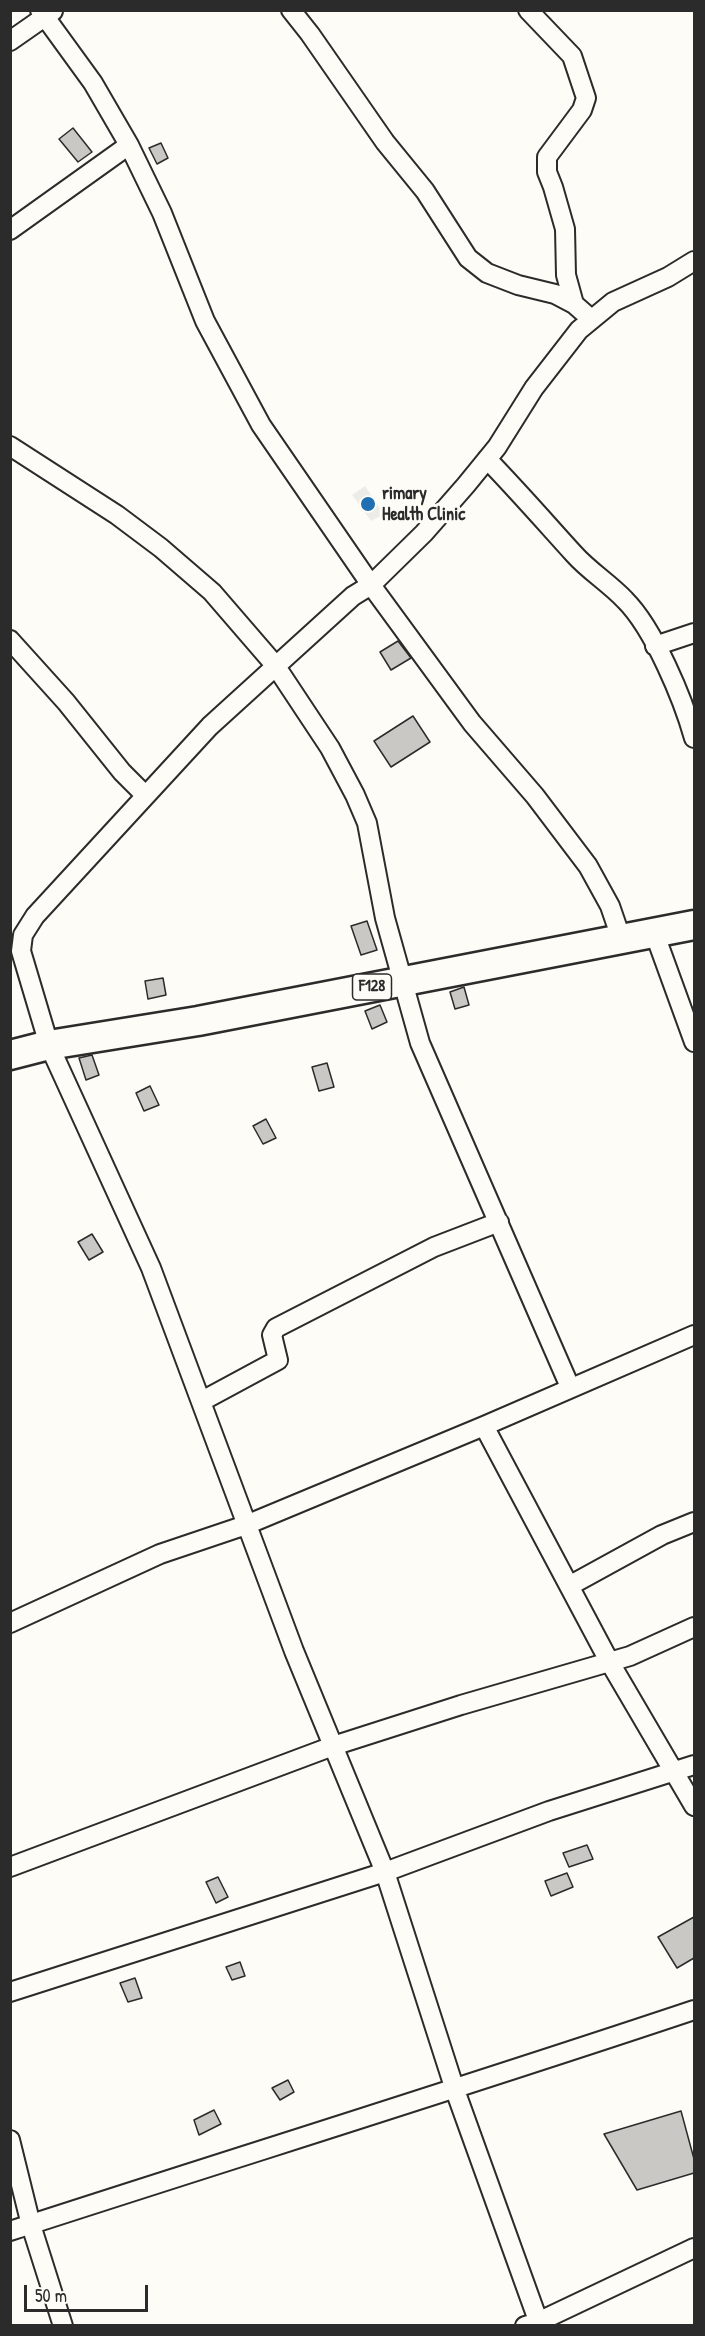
<!DOCTYPE html>
<style>
body{margin:0}
#map{position:relative;width:705px;height:2336px;overflow:hidden;background:#fdfcf7;font-family:"Patrick Hand",sans-serif}
canvas{display:block}
.frame{position:absolute;inset:0;border:12px solid #2b2b2b;pointer-events:none}
.scale{position:absolute;left:24px;top:2285px;width:124px;height:27px;box-sizing:border-box;border:3px solid #2b2b2b;border-top:0;padding-left:8px;font-size:18px;line-height:21px;white-space:nowrap;color:#2b2b2b;-webkit-text-stroke:4px #fdfcf7;paint-order:stroke}
</style>
<div id="map">
<canvas width="705" height="2336"></canvas>
<div class="frame"></div>
<div class="scale">50 m</div>
</div>
<script>
const ctx = document.querySelector('canvas').getContext('2d');
ctx.lineJoin = 'round';
function paint(path, color) { ctx.fillStyle = color; ctx.fill(path, 'evenodd'); }
function strokePath(path, color, width, dash) { ctx.strokeStyle = color; ctx.lineWidth = width; ctx.lineCap = dash ? 'butt' : 'round'; ctx.setLineDash(dash || []); ctx.stroke(path); }
function drawText(font, color, halo, rows, align = 'center') {
  ctx.font = font + ' "Patrick Hand",sans-serif'; ctx.lineWidth = 6; ctx.setLineDash([]); ctx.textBaseline = 'middle'; ctx.strokeStyle = halo; ctx.fillStyle = color; for (const [text, x, y, turn = 0] of rows) {
    ctx.save(); ctx.translate(x, y); ctx.rotate((+turn || 0) * Math.PI / 180); ctx.textAlign = isNaN(turn) ? turn : align; if (halo) ctx.strokeText(text, 0, 0); ctx.fillText(text, 0, 0); ctx.restore();
  }
}
paint(new Path2D(`
 M365,486L384,514L371,521L352,495Z`), '#edece8');
const building = new Path2D(`
 M73,128L92,152L78,162L59,139Z
 M161,143L168,158L157,164L149,148Z
 M398,641L411,658L391,670L380,652Z
 M413,716L430,742L391,767L374,741Z
 M367,921L377,950L361,955L351,926Z
 M163,978L166,995L148,999L145,981Z
 M464,987L469,1005L455,1009L450,992Z
 M380,1005L387,1022L372,1029L365,1011Z
 M92,1055L99,1075L86,1080L79,1058Z
 M327,1063L334,1087L319,1091L312,1067Z
 M150,1086L159,1105L144,1111L136,1093Z
 M266,1119L276,1138L263,1144L253,1126Z
 M92,1234L103,1252L89,1260L78,1242Z
 M587,1845L593,1859L569,1867L563,1853Z
 M567,1873L573,1887L551,1896L545,1881Z
 M218,1877L228,1897L216,1903L206,1882Z
 M694,1917V1958L677,1968L658,1937Z
 M240,1962L245,1976L232,1980L226,1967Z
 M135,1978L142,1998L128,2002L120,1983Z
 M288,2080L294,2092L280,2100L272,2088Z
 M214,2110L221,2124L199,2135L194,2120Z
 M681,2111L694,2159V2173L637,2190L604,2134Z`);
paint(building, '#c9c8c4');
strokePath(building, '#2b2b2b', 1.5);
const street = new Path2D(`
 M40,10L93,83L129,145L162,213L205,321L261,425L371,585L472,723L535,796L588,866L610,906L621,938
 M291,10L310,34L385,142L425,191L468,258L487,273L518,285L555,294L574,304L590,318
 M528,10L572,56L586,98L582,110L547,157V172L553,187L565,229L566,275L574,304
 M10,41L53,11
 M10,230L129,145
 M10,446L117,515L161,548L212,592L275,665L330,748L355,795L367,823L385,918L420,1043L570,1387
 M487,459C517,490 545,522 574,554C589,571 609,583 625,600C654,629 683,699 694,738
 M10,640L66,702L122,772L145,795
 M655,646L694,633
 M654,932L694,1042
 M202,1401L278,1360L272,1335L276,1328L434,1247L499,1222
 M484,1426L609,1661L694,1806
 M569,1586L662,1535L694,1522
 M10,1623L160,1554L246,1525L484,1426L694,1335
 M10,1867L333,1746L461,1705L630,1656L694,1627
 M10,1992L385,1872L549,1811L694,1765
 M10,2140L31,2225L63,2326
 M10,2231C238,2157 467,2086 694,2010
 M525,2326L538,2322L694,2248
 M540,2326L455,2090L385,1872L294,1651L151,1268L49,1045L21,951L23,935L35,916L210,726L353,596L371,585L424,533L466,485L497,447L534,388L579,330L613,302L668,277L694,261`);
const primary = new Path2D(`
 M10,1055L49,1045L198,1021L694,925`);
strokePath(street, '#2b2b2b', 22);
strokePath(primary, '#2b2b2b', 33);
strokePath(street, '#fdfcf7', 18);
strokePath(primary, '#fdfcf7', 28);
for (const [x, y, r, color] of [
 [368,504,8,"#1f6fb2"]
]) { const dot = new Path2D(); dot.arc(x, y, r, 0, 2 * Math.PI); ctx.fillStyle = color; ctx.fill(dot); strokePath(dot, '#fdfcf7', 2); }
for (const [x, y, w] of [
 [372,987,39]
]) { const box = new Path2D(); box.roundRect(x - w / 2, y - 13, w, 26, 4.5); ctx.fillStyle = '#fdfcf7'; ctx.fill(box); strokePath(box, '#2b2b2b', 1.5); }
drawText('bold 16px', '#2b2b2b', null, [
 ["F128",372,987]
]);
drawText('bold 18px', '#2b2b2b', '#fdfcf7', [
 ["rimary",382,494],
 ["Health Clinic",382,515]
], 'left');
</script>
